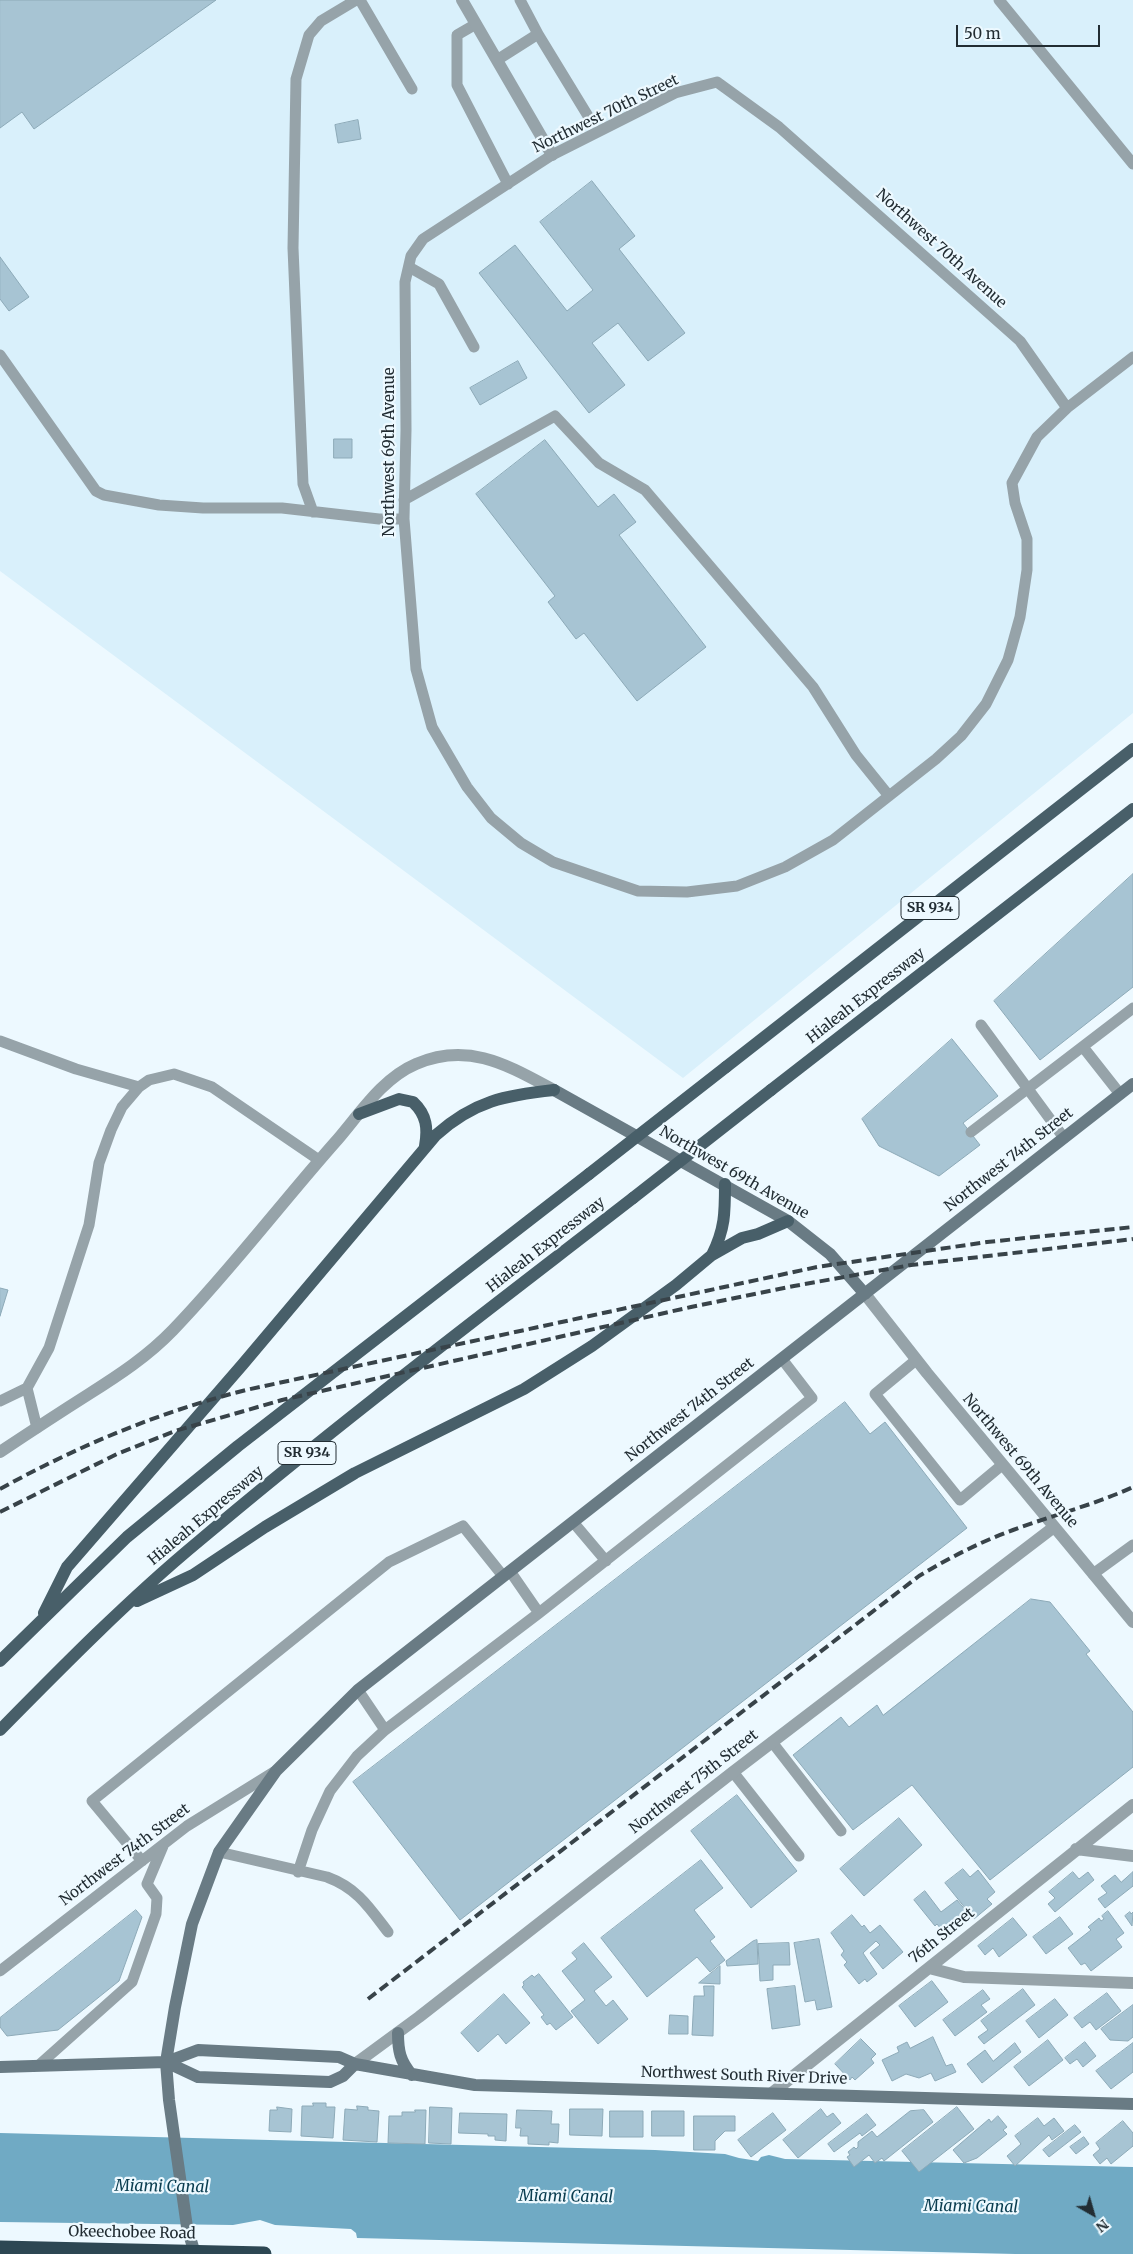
<!DOCTYPE html>
<style>
body{margin:0}
#map{position:relative;width:1133px;height:2254px;overflow:hidden;background:#edf9ff;font-family:Merriweather,serif}
canvas{display:block}
.north{position:absolute;left:1068px;top:2189px;width:50px;height:50px;-webkit-text-stroke:4px #edf9ff;paint-order:stroke;rotate:142deg;font-size:14px;font-weight:700;line-height:20px;text-align:center;color:#222d33}
.north::after{content:'';display:block;margin:auto;width:18px;height:22px;background:#222d33;clip-path:polygon(50% 0,100% 100%,50% 72%,0 100%)}
.scale{position:absolute;left:956px;top:25px;width:144px;height:22px;box-sizing:border-box;border:2px solid #222d33;border-top:0;padding-left:6px;font-size:15px;line-height:18px;white-space:nowrap;color:#222d33;-webkit-text-stroke:4px #edf9ff;paint-order:stroke}
</style>
<div id="map">
<canvas width="1133" height="2254"></canvas>
<div class="north">N</div>
<div class="scale">50 m</div>
</div>
<script>
const ctx = document.querySelector('canvas').getContext('2d');
ctx.lineJoin = 'round';
function paint(path, color) { ctx.fillStyle = color; ctx.fill(path, 'evenodd'); }
function strokePath(path, color, width, dash) { ctx.strokeStyle = color; ctx.lineWidth = width; ctx.lineCap = dash ? 'butt' : 'round'; ctx.setLineDash(dash || []); ctx.stroke(path); }
function drawText(font, color, halo, rows, align = 'center') {
  ctx.font = font + ' Merriweather,serif'; ctx.lineWidth = 4.5; ctx.setLineDash([]); ctx.textBaseline = 'middle'; ctx.strokeStyle = halo; ctx.fillStyle = color; for (const [text, x, y, turn = 0] of rows) {
    ctx.save(); ctx.translate(x, y); ctx.rotate((+turn || 0) * Math.PI / 180); ctx.textAlign = isNaN(turn) ? turn : align; if (halo) ctx.strokeText(text, 0, 0); ctx.fillText(text, 0, 0); ctx.restore();
  }
}
paint(new Path2D(`
 M0,0H1133V713L683,1078L0,571Z`), '#d9f0fb');
paint(new Path2D(`
 M0,2133L655,2150L725,2154L739,2158L758,2161L761,2157L769,2155L785,2159L1133,2167V2254H1015L357,2238L356,2233L351,2229L275,2225L260,2220L233,2225L0,2222Z`), '#70aac4');
const building = new Path2D(`
 M0,0H216L34,129L22,112L0,128Z
 M358,120L361,139L338,143L335,125Z
 M592,181L635,236L619,249L685,333L648,361L618,323L592,343L625,385L589,413L479,273L515,245L567,311L593,290L540,222Z
 M0,257L29,297L9,311L0,299Z
 M518,361L527,378L480,405L470,388Z
 M334,439H352V458H334Z
 M545,440L598,507L614,494L636,522L619,535L706,647L637,701L584,633L576,639L548,602L555,596L476,494Z
 M1133,874V987L1040,1060L994,1001Z
 M952,1039L998,1096L963,1123L980,1145L939,1176L879,1146L862,1119Z
 M0,1288L8,1290L0,1316Z
 M845,1402L870,1434L885,1422L967,1528L460,1920L353,1782Z
 M1031,1599L1050,1602L1090,1651L1086,1654L1133,1712V1767L990,1880L912,1785L853,1830L793,1755L841,1717L849,1727L877,1705L883,1715Z
 M737,1795L797,1871L751,1908L691,1831Z
 M899,1818L922,1845L864,1896L840,1869Z
 M701,1860L723,1888L694,1910L715,1937L710,1941L725,1960L710,1972L697,1957L647,1997L601,1938Z
 M963,1869L970,1877L978,1870L995,1892L987,1899L992,1904L974,1919L945,1883Z
 M1073,1872L1079,1879L1088,1872L1094,1880L1055,1912L1048,1904L1055,1898L1049,1892Z
 M1133,1872V1886L1105,1908L1098,1899L1107,1893L1101,1886L1115,1875L1121,1882Z
 M925,1891L941,1912L957,1900L967,1912L951,1925L956,1931L948,1938L937,1924L935,1926L914,1900Z
 M136,1910L142,1917L119,1981L58,2030L7,2036L0,2027V2018Z
 M1108,1911L1124,1933L1116,1939L1122,1947L1091,1971L1085,1963L1081,1965L1068,1948L1091,1930L1088,1927L1099,1918L1101,1921L1104,1919L1102,1916Z
 M1130,1912L1131,1914L1133,1912L1132,1926L1125,1916Z
 M852,1915L862,1927L864,1925L870,1933L880,1925L903,1952L883,1969L870,1953L880,1945L876,1941L863,1953L877,1974L867,1982L865,1979L859,1984L844,1965L847,1962L841,1955L844,1951L831,1933Z
 M1060,1917L1073,1934L1046,1954L1033,1937Z
 M1013,1918L1027,1935L999,1957L993,1948L985,1955L978,1946Z
 M819,1939L832,2007L817,2010L815,2000L805,2002L794,1943Z
 M757,1940L758,1964L727,1966L726,1961L753,1941Z
 M584,1943L612,1977L594,1991L606,2006L613,2000L628,2019L598,2044L571,2011L585,2000L562,1971L577,1959L572,1953Z
 M789,1943L790,1965H773V1980L760,1981L758,1944Z
 M720,1966V1984L699,1983Z
 M539,1974L573,2017L556,2030L550,2023L547,2025L541,2017L544,2015L522,1987L524,1985L523,1982L532,1975L534,1977Z
 M932,1981L948,2002L915,2027L899,2006Z
 M704,1986H714L713,2036L692,2035L694,1996H704Z
 M795,1986L800,2025L772,2029L767,1989Z
 M1023,1989L1035,2005L984,2044L978,2037L988,2030L981,2021Z
 M983,1990L990,1999L981,2005L987,2012L955,2036L943,2020Z
 M1107,1993L1121,2011L1096,2030L1090,2022L1082,2028L1074,2018Z
 M504,1994L530,2023L506,2044L498,2034L478,2052L461,2033Z
 M1055,1999L1068,2015L1039,2038L1026,2021Z
 M1133,2005V2037L1128,2041L1110,2040L1101,2029Z
 M670,2015L688,2016V2034H669Z
 M933,2037L946,2066L952,2064L956,2072L935,2081L931,2073L919,2078L906,2074L892,2081L882,2060L899,2052L897,2047L907,2042L910,2048Z
 M861,2039L876,2054L871,2059L874,2063L855,2080L852,2077L850,2080L835,2064Z
 M1048,2040L1063,2060L1029,2086L1014,2067Z
 M1085,2042L1096,2056L1083,2067L1077,2059L1070,2064L1065,2058Z
 M1015,2043L1021,2052L982,2083L967,2064L985,2050L993,2061Z
 M1133,2043V2072L1111,2089L1096,2071Z
 M313,2103H326V2107H335L333,2138L301,2136L302,2106H313Z
 M357,2106L368,2107V2110L379,2111L377,2142L343,2140L345,2109L357,2110Z
 M277,2107L292,2109L291,2132L269,2131L270,2110H277Z
 M430,2107L452,2108L451,2144L429,2143Z
 M957,2107L974,2129L919,2172L902,2151Z
 M570,2109H603L602,2136L570,2135Z
 M821,2109L827,2117L833,2113L841,2123L798,2158L783,2140Z
 M415,2110H426L425,2144L388,2143L389,2116H402V2112H415Z
 M517,2110L552,2111L551,2124H559L558,2143L549,2142V2145L528,2144V2136H520L521,2128H516Z
 M924,2110L933,2122L884,2161L882,2158L875,2163L869,2155L854,2167L847,2157L850,2155L848,2152L854,2147L856,2149L858,2147V2142L872,2131L877,2137L910,2111Z
 M610,2111H643V2137H610Z
 M652,2111H684V2136H652Z
 M460,2113L507,2114L506,2141L495,2140V2136H488V2134L459,2133Z
 M773,2113L786,2130L751,2157L738,2140Z
 M867,2114L876,2125L862,2136L860,2133L834,2152L828,2144Z
 M694,2116H735V2131H725L715,2141V2150H694Z
 M998,2116L1007,2127L1003,2130L1007,2134L977,2158L964,2163L953,2150L989,2119L991,2122Z
 M1038,2118L1044,2126L1054,2118L1064,2131L1052,2140L1049,2135L1015,2166L1007,2156L1021,2144L1015,2136Z
 M1123,2121L1133,2133V2146L1111,2164L1107,2158L1100,2164L1093,2155L1100,2149L1096,2143Z
 M1075,2125L1081,2132L1049,2157L1043,2150Z
 M1084,2137L1089,2144L1076,2154L1070,2147Z`);
paint(building, '#a7c4d3');
strokePath(building, '#8daab8', 1);
strokePath(new Path2D(`
 M360,0L412,89
 M520,0L538,34
 M999,0L1133,164
 M476,24L457,35V85L508,184
 M497,60L538,34L588,116
 M409,267L439,284L474,347
 M0,355L96,491L104,495L159,505L203,508H282L379,519H404
 M1067,408L1020,341L779,127L717,82L675,93L552,155L423,239L411,256L405,282L406,430L404,519L416,669L432,727L467,787L491,818L521,843L553,862L638,891L687,892L737,886L785,867L833,840L936,759L961,736L986,704L1008,660L1020,617L1027,570V539L1015,503L1012,483L1037,437L1067,408L1133,357
 M404,500L555,416L599,463L645,490L813,687L856,755L889,796
 M313,512L303,484L293,248L296,79L309,35L321,21L356,0
 M981,1025L1064,1138
 M0,1041L76,1069L139,1087
 M1083,1047L1120,1094
 M971,1132L1133,1008
 M916,1360L875,1394L960,1500L1002,1465
 M0,1401L27,1388
 M37,1428L27,1388L49,1348L89,1225L99,1163L111,1130L122,1107L139,1087L149,1080L174,1074L212,1087L319,1160
 M573,1522L606,1561
 M510,1571L539,1613
 M1093,1574L1133,1545
 M358,1690L385,1730
 M772,1742L841,1831
 M733,1772L799,1856
 M219,1852L327,1877C357,1888 369,1907 388,1932
 M142,1861L92,1801L389,1562L463,1526L503,1576
 M298,1872L312,1830L330,1791L357,1756L385,1730L539,1613L812,1398L782,1359
 M0,1971L187,1826L274,1772
 M39,2065L132,1982L156,1914L157,1898L147,1884L163,1846`), '#96a3a9', 11);
strokePath(new Path2D(`
 M462,0L552,155
 M865,1294L927,1373L1133,1622
 M0,1452C30,1432 59,1413 89,1394C119,1375 148,1356 173,1330C231,1270 282,1202 338,1139C361,1112 383,1078 416,1064C469,1041 509,1066 554,1090
 M1076,1849L1133,1856
 M929,1968L964,1977L1133,1983
 M355,2064L419,2017L733,1772L1054,1527
 M772,2093L1133,1805`), '#96a3a9', 12);
strokePath(new Path2D(`
 M554,1090L788,1221L830,1254L865,1294
 M398,2033C398,2051 400,2061 412,2075
 M166,2062L198,2077L330,2082L343,2076L355,2064
 M0,2067L166,2062L198,2050L339,2057L355,2064L475,2085L1133,2104
 M195,2254L187,2227L169,2100L166,2062L175,2007L192,1924L219,1852L276,1771L358,1690L1133,1084`), '#697b84', 12);
strokePath(new Path2D(`
 M726,1067L1133,749
 M771,1090L1133,809
 M359,1114L399,1099L413,1102C427,1115 428,1129 425,1146
 M712,1255C725,1229 725,1213 725,1184
 M137,1601L193,1575L265,1527L355,1473L524,1389L592,1346L676,1285L712,1255L742,1238L758,1234L788,1221
 M44,1613L67,1567L243,1364L436,1135C474,1101 506,1095 554,1090
 M0,1661L127,1537L238,1446L589,1174
 M0,1730C64,1665 129,1599 199,1541C340,1422 487,1311 633,1198`), '#485f69', 12);
strokePath(new Path2D(`
 M0,2248L264,2254`), '#2d4753', 15);
strokePath(new Path2D(`
 M0,1489C78,1446 159,1412 246,1390L817,1267L987,1242L1133,1227
 M0,1512L117,1454L175,1431L282,1400L691,1307L794,1286L911,1265L1133,1239
 M368,1999L919,1576C949,1558 980,1542 1013,1530C1053,1515 1094,1505 1133,1487`), '#384349', 4, [10, 5]);
strokePath(new Path2D(`
 M589,1174L726,1067
 M633,1198L771,1090`), '#485f69', 12);
for (const [x, y, w] of [
 [930,908,58],
 [307,1453,58]
]) { const box = new Path2D(); box.roundRect(x - w / 2, y - 11.5, w, 23, 4); ctx.fillStyle = '#edf9ff'; ctx.fill(box); strokePath(box, '#222d33', 1); }
drawText('bold 14px', '#222d33', null, [
 ["SR 934",930,908],
 ["SR 934",307,1453]
]);
drawText('15px', '#222d33', '#edf9ff', [
 ["Northwest 70th Street",606,114,-26],
 ["Northwest 70th Avenue",941,249,42],
 ["Northwest 69th Avenue",390,452,-90],
 ["Hialeah Expressway",866,996,-38],
 ["Northwest 74th Street",1009,1160,-38],
 ["Northwest 69th Avenue",734,1173,30],
 ["Hialeah Expressway",546,1245,-38],
 ["Northwest 74th Street",690,1410,-38],
 ["Northwest 69th Avenue",1020,1461,50],
 ["Hialeah Expressway",206,1516,-40],
 ["Northwest 75th Street",694,1782,-38],
 ["Northwest 74th Street",125,1855,-37],
 ["76th Street",942,1936,-39],
 ["Northwest South River Drive",744,2076,2],
 ["Okeechobee Road",132,2233,1]
]);
drawText('italic 16px', '#0a3d50', '#edf9ff', [
 ["Miami Canal",162,2187,1],
 ["Miami Canal",566,2197,1],
 ["Miami Canal",971,2207,1]
]);
</script>
